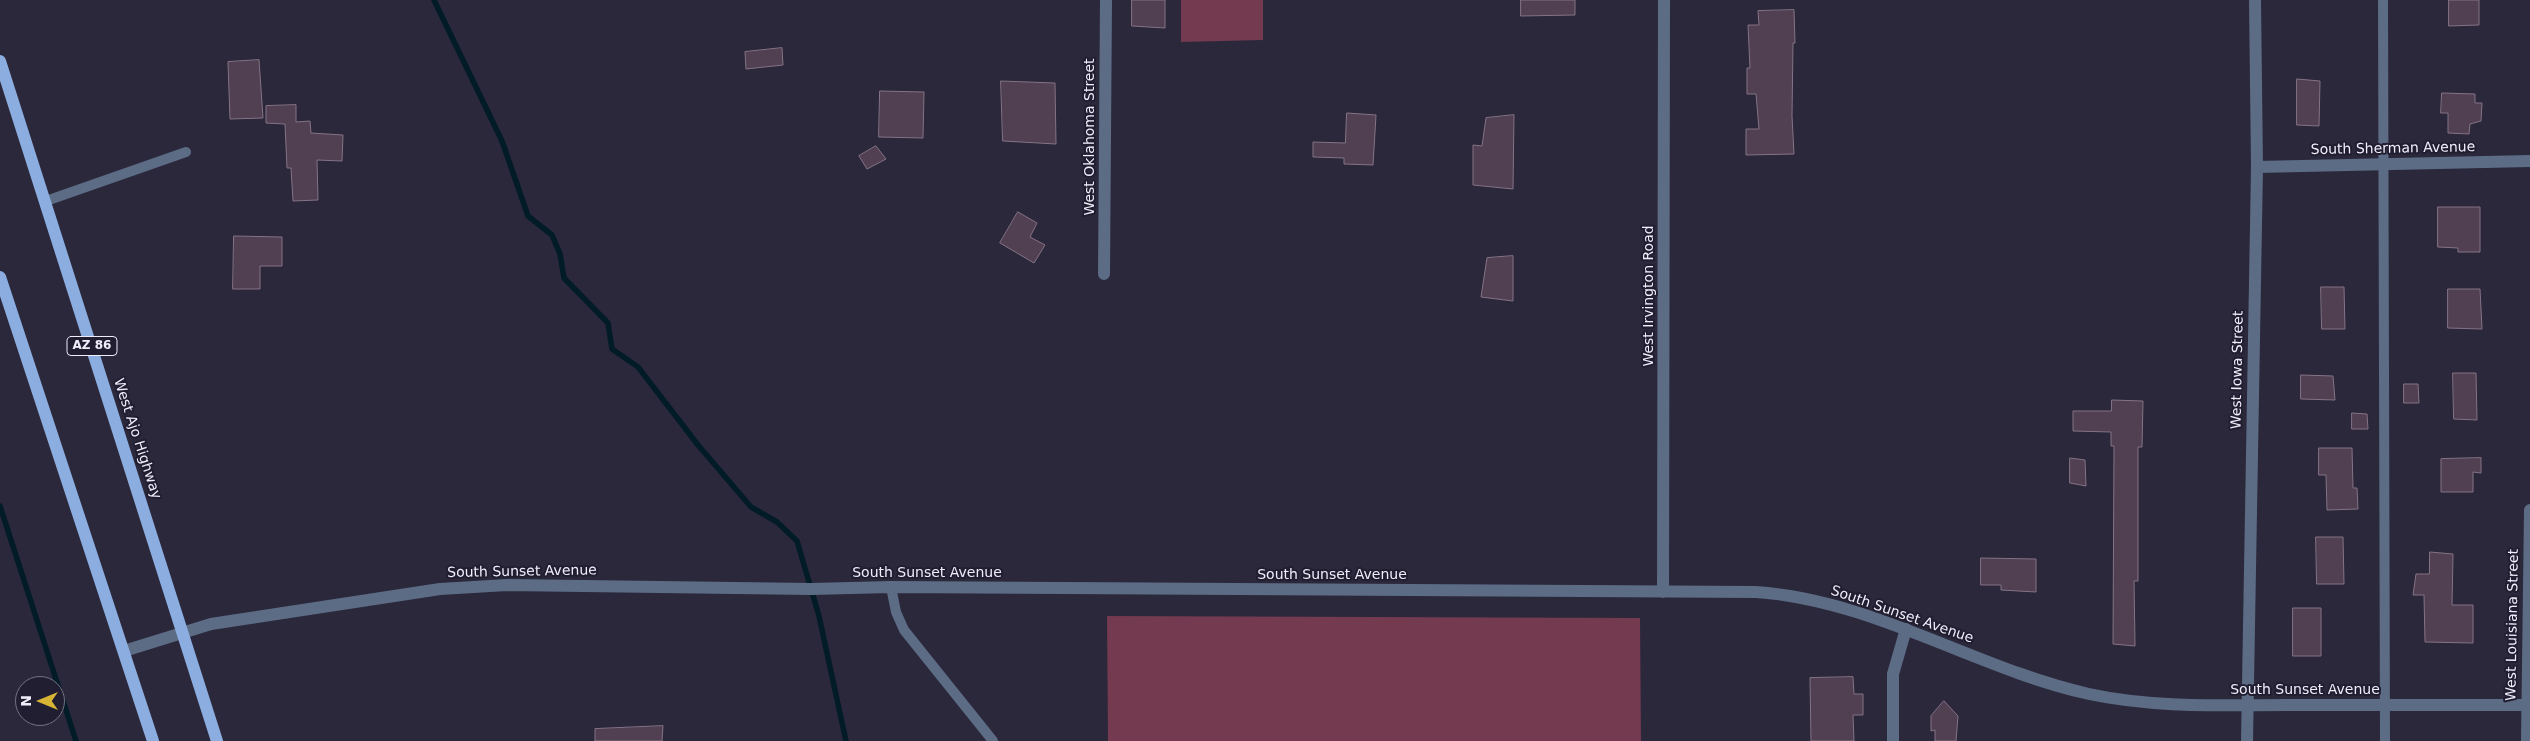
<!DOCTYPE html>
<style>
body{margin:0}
#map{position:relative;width:2530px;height:741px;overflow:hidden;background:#2b283b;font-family:"DejaVu Sans",sans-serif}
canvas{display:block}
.north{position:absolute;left:15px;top:676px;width:50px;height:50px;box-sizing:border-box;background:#211e31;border:1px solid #747182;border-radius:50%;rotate:270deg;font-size:14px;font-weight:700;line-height:20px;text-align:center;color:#f0eefb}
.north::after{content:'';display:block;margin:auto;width:18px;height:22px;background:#d7b434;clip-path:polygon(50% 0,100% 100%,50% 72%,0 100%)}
</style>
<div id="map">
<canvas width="2530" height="741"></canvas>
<div class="north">N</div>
</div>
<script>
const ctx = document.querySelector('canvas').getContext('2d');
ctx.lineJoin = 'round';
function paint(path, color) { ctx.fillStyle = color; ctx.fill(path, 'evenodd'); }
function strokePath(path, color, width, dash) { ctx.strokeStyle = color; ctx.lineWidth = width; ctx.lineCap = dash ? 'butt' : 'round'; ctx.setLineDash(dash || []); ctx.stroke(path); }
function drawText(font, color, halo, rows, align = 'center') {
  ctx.font = font + ' "DejaVu Sans",sans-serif'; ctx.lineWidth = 4; ctx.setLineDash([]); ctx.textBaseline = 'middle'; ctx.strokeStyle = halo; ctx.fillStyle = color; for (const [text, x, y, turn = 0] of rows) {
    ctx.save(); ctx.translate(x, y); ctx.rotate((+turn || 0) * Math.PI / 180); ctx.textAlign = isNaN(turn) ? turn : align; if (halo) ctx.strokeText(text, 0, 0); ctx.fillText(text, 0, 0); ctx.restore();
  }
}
paint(new Path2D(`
 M1181,0H1263V40L1181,42Z
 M1107,616L1640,618L1641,741H1108Z`), '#733a50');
strokePath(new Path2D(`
 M434,0L502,141L528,216L552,235L560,254L564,278L608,323L612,349L638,367L698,445L751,507L777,522L797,541L819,616L846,741
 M0,506L76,741`), '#011c27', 5.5);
const building = new Path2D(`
 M1132,0H1165V28L1132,26Z
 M1521,0H1575V15L1521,16Z
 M2449,0H2479V25L2449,26Z
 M1794,10L1795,43H1793L1792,116L1794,154L1746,155V129H1759L1756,94H1747V68H1750L1748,25H1759L1758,11Z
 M782,48L783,65L746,69L745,52Z
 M259,60L263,118L230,119L228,62Z
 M2297,79L2320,81L2319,126L2297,125Z
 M1001,81L1055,83L1056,144L1003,141Z
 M880,91L924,92L923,138L879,137Z
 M2442,93L2475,94V103H2482L2481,121L2470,124L2469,134L2448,133V113H2441Z
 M296,105V122L310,121L311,133L343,135L342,161L317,160L318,200L293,201L291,168H287L285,124L266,123V106Z
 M1347,113L1376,115L1373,165L1344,164V158L1313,157V142L1345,143Z
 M1514,115L1513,189L1473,185V145L1482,146L1486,118Z
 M876,146L886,159L867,169L859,156Z
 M2438,207H2480V252H2458V248L2438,247Z
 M1018,212L1037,223L1030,237L1045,245L1034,263L1000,243Z
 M234,236L282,237V266H260V289H233Z
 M1513,256V301L1481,297L1487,258Z
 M2321,287H2344L2345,329H2322Z
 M2448,289H2480L2482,329L2448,328Z
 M2453,373H2476L2477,420L2454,419Z
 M2301,375L2333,376L2335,400L2301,399Z
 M2404,384H2418L2419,403H2404Z
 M2112,400L2143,401L2142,447H2138V581H2134L2135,646L2113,644L2114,446H2111V432L2073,431V411H2111Z
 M2352,413L2367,414L2368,429H2352Z
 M2319,448H2352L2353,488H2357L2358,509L2327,510L2326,475H2319Z
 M2070,458L2085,460L2086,486L2070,483Z
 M2481,458V473L2473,472V492H2441V459Z
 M2316,537H2343L2344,584H2317Z
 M2430,552L2453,554L2452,605H2473V643L2425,642L2424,595H2413L2416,574H2429Z
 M1981,558L2036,559V592L2001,590V585H1981Z
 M2293,608H2321V656H2293Z
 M1853,677L1854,694H1863V715H1853L1854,741H1811L1810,678Z
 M1944,701L1958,716L1956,741H1935V730L1931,731V716Z
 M663,726L662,741H595V729Z`);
paint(building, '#504051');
strokePath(building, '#857386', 1);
strokePath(new Path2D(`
 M2383,0L2385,741
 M46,201L186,152
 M891,587L896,612L904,630L993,741`), '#5c6c85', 10);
strokePath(new Path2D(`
 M2257,167L2530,161
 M1104,274L1106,0
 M1893,741V674L1906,629
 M2247,741L2257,167L2255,0
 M2527,741L2530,510`), '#5c6c85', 12);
strokePath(new Path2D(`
 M1663,592L1664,0
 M124,651L211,624L440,589L507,585L811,589L891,587L1756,592C1874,600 1976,669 2089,694C2154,708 2221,705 2287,705C2368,705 2449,705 2530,705`), '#5c6c85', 12);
strokePath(new Path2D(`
 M0,61L217,741
 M0,277L153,741`), '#8cade0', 12);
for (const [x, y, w] of [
 [92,346,50]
]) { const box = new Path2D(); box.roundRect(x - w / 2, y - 9.5, w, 19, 4); ctx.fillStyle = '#211e31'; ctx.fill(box); strokePath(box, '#f0eefb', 1); }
drawText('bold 12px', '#f0eefb', null, [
 ["AZ 86",92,346]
]);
drawText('14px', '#f0eefb', '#211e31', [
 ["West Oklahoma Street",1090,137,-90],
 ["South Sherman Avenue",2393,149,-1],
 ["West Irvington Road",1649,296,-90],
 ["West Iowa Street",2238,370,-89],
 ["West Ajo Highway",137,439,72],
 ["South Sunset Avenue",522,572,-1],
 ["South Sunset Avenue",927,573],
 ["South Sunset Avenue",1332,575],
 ["South Sunset Avenue",1902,615,19],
 ["West Louisiana Street",2513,625,-89],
 ["South Sunset Avenue",2305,690]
]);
</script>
